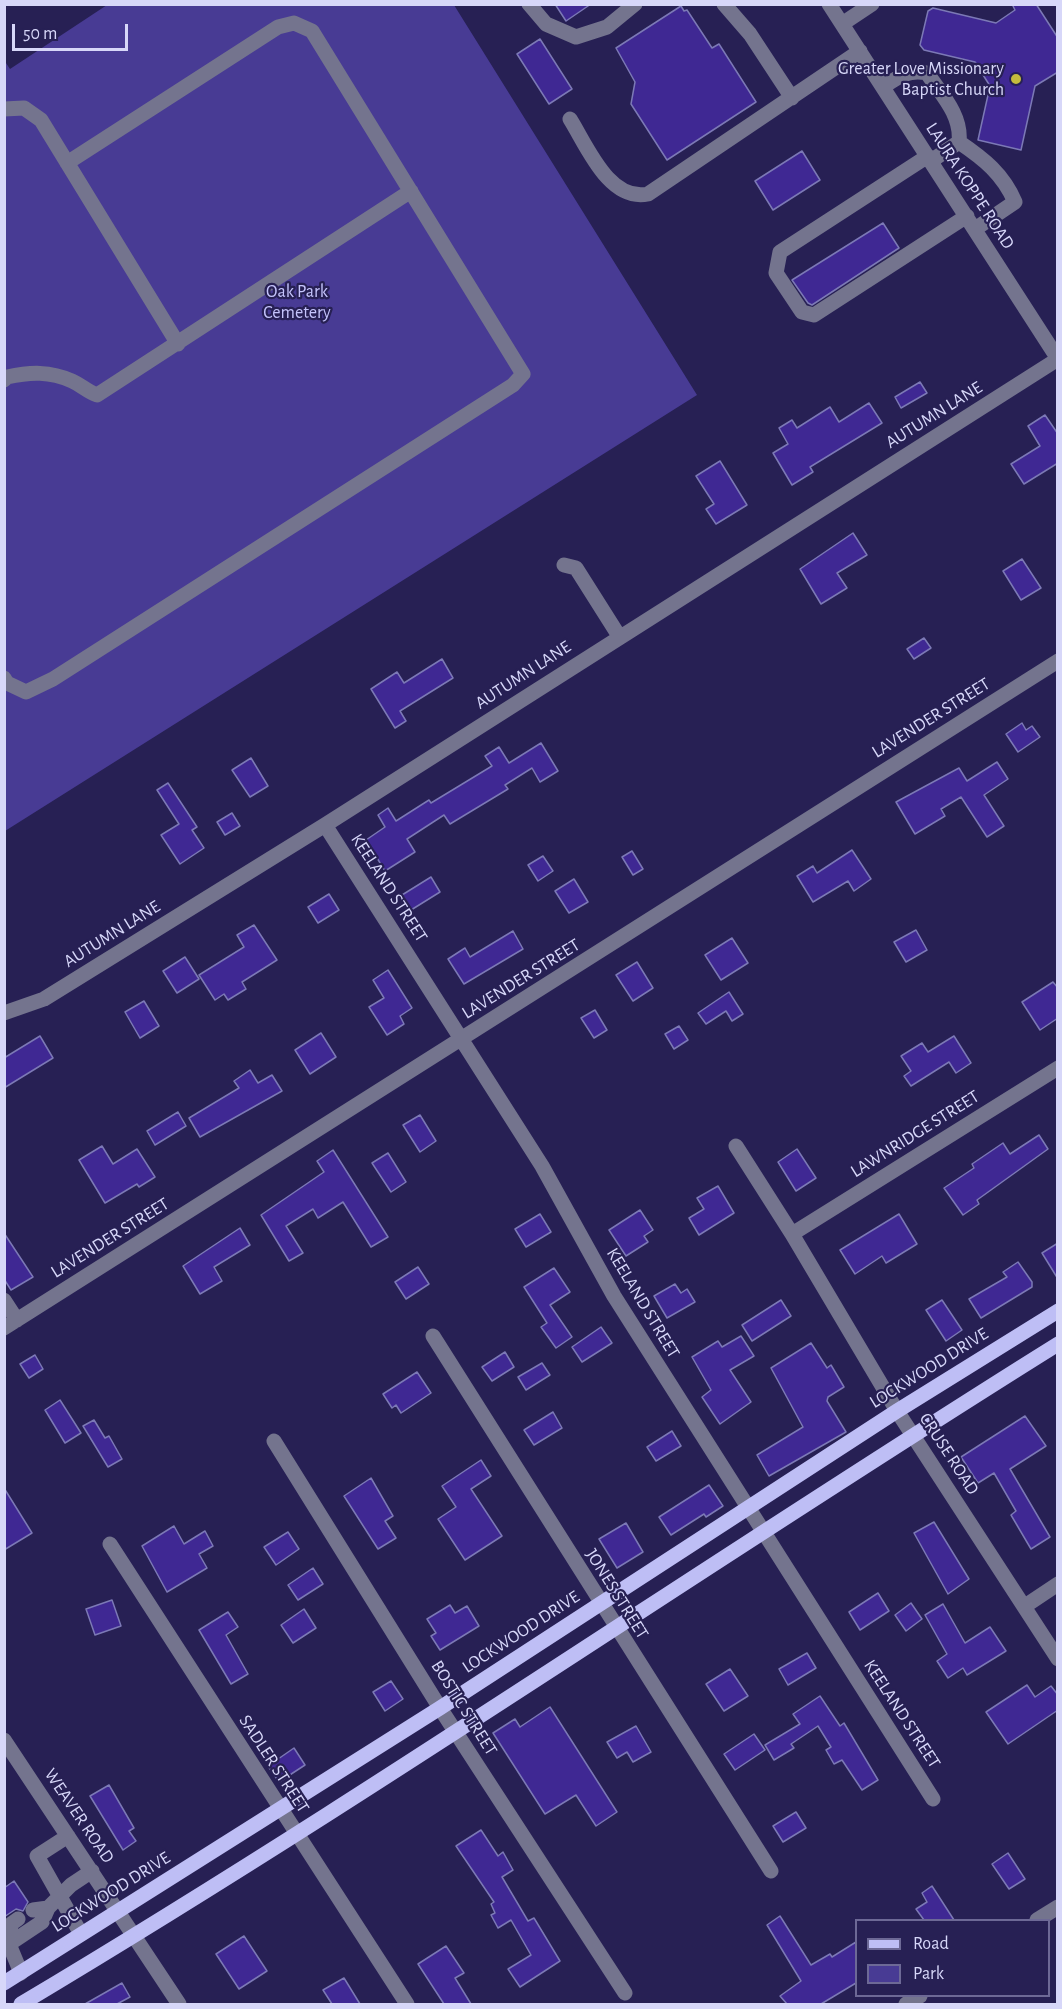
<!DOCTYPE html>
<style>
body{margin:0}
#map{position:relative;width:1062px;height:2009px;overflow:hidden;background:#272054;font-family:"Alegreya Sans",sans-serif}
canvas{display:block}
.frame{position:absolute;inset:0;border:6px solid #d7d7f9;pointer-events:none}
.legend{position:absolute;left:855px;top:1919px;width:195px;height:78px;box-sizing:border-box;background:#272054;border:2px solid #6d6996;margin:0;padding:8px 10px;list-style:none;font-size:18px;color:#d7d7f9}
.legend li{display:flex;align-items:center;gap:12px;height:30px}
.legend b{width:30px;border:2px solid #6d6996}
.scale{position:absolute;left:12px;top:24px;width:116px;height:27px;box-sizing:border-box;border:3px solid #d7d7f9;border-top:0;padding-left:8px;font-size:18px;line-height:21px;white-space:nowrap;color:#d7d7f9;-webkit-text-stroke:4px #272054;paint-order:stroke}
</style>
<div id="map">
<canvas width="1062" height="2009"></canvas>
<div class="frame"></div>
<ul class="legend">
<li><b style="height:8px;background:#bebef5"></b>Road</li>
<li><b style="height:16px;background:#483b94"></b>Park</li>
</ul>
<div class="scale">50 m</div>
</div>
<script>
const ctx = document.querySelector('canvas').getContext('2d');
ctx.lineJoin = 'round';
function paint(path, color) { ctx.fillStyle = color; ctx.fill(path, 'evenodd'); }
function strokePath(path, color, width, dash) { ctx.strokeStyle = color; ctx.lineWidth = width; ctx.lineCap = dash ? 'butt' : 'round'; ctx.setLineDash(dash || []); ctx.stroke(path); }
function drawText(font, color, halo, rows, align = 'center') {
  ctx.font = font + ' "Alegreya Sans",sans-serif'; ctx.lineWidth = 4.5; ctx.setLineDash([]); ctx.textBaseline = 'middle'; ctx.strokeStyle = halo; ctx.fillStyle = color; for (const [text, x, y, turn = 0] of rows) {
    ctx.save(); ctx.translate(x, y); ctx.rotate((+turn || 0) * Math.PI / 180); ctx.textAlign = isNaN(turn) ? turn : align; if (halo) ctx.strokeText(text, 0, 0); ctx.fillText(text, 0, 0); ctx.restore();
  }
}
paint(new Path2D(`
 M107,5H454L697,395L5,831L4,60L10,69Z`), '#483b94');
const building = new Path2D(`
 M555,4H591L566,21Z
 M1012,4H1036L1058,38V72L1035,86L1021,150L978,140L990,86L975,62L924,50L920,45L928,11L933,8L996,23L1015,10Z
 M681,6L684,11L687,10L712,48L719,44L756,102L667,160L631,104L635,82L616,48Z
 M540,39L572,89L549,104L517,54Z
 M802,151L820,180L773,210L755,181Z
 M883,223L899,248L812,305L808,303L792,280Z
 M920,382L927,393L901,408L895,397Z
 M869,403L882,423L810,467L813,472L792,485L773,453L788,444L779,428L792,420L797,428L830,407L839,422Z
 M1045,415L1058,434V463L1024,484L1011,464L1040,446L1028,426Z
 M720,461L747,505L716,524L706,509L714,504L696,476Z
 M853,533L867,555L837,573L847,588L821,604L800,569Z
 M1022,559L1041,588L1021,600L1003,571Z
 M924,638L931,648L914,659L907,649Z
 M442,659L453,678L400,711L406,721L395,728L371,689L397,672L404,683Z
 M1022,723L1026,730L1032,726L1040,737L1018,752L1006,734Z
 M541,743L558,771L540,782L532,768L505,785L508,789L450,824L444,815L407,839L415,852L385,871L366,840L385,827L378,815L388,808L396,821L429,800L431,803L492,766L485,756L499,747L509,763Z
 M251,758L268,786L250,797L232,770Z
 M997,762L1008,779L984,795L1004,826L987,837L961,797L941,809L945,816L915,834L896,802L959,768L967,781Z
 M168,783L197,827L192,830L204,848L180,864L161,835L179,824L157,790Z
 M232,813L240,826L225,835L217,822Z
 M852,850L871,879L854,891L848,881L813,902L797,876L813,866L817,873Z
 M632,851L643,869L633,875L622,857Z
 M543,856L553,871L538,881L528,865Z
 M431,877L440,892L411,910L402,895Z
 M574,879L588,902L569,913L555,891Z
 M329,894L339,910L318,923L308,907Z
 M254,925L277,960L242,982L246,989L228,1000L224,994L215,1000L199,975L244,947L237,935Z
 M916,930L927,950L906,962L894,942Z
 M513,931L523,949L464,984L448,959L465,948L470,957Z
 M732,938L748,963L721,980L705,955Z
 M185,957L199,979L177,993L163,971Z
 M637,962L653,988L633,1001L616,975Z
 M388,970L412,1008L400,1016L404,1024L387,1035L369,1007L384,998L373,980Z
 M1053,982L1058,988V1018L1040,1030L1022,1002Z
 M729,992L743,1014L732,1021L726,1011L706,1024L698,1013Z
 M144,1001L159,1026L140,1038L125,1012Z
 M595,1010L607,1030L594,1038L581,1018Z
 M679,1026L688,1040L674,1049L665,1034Z
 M321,1033L336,1057L310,1074L295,1050Z
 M40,1036L53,1058L4,1088V1058Z
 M954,1036L971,1063L956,1073L949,1062L911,1086L904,1076L911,1071L901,1056L922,1043L928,1052Z
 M250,1070L258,1083L272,1075L282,1091L200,1137L189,1118L239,1088L234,1081Z
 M178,1112L186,1126L155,1145L147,1131Z
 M420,1115L436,1141L420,1152L403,1125Z
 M1039,1135L1048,1149L977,1200L979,1204L963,1215L944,1188L974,1168L972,1164L1003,1143L1010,1154Z
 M102,1146L113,1164L137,1149L155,1177L139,1187L137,1184L105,1203L79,1160Z
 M797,1149L816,1178L796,1191L778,1162Z
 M333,1150L388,1237L371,1247L343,1202L318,1218L313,1209L286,1226L303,1253L289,1261L261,1215L324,1172L317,1161Z
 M388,1153L406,1182L391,1192L372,1163Z
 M718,1186L734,1213L699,1235L689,1218L704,1209L697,1198Z
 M640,1210L653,1230L644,1236L648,1242L626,1256L609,1230Z
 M540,1214L551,1232L526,1247L515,1229Z
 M899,1214L917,1244L886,1263L882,1256L855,1274L840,1250Z
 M240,1228L250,1245L214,1267L222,1281L200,1294L183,1266Z
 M4,1233L33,1277L11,1290L4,1279Z
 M1058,1243V1279L1042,1253Z
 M1018,1262L1032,1282V1287L981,1318L969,1299L1007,1277L1003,1272Z
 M418,1267L429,1284L406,1299L395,1282Z
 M554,1268L570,1292L550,1305L572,1337L556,1348L541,1327L547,1323L524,1287Z
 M675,1284L681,1293L687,1289L695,1302L667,1318L654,1296Z
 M781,1300L791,1316L752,1341L742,1325Z
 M942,1300L962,1330L946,1341L926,1310Z
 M601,1327L612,1343L582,1362L572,1347Z
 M741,1336L754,1356L730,1370L751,1402L720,1424L702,1397L711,1390L692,1357L718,1341L722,1347Z
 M811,1343L827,1368L831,1365L844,1387L828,1397L827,1401L846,1432L769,1476L757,1455L803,1427L771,1368Z
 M505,1352L514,1367L492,1381L482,1367Z
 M35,1355L43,1369L29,1378L20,1364Z
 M542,1363L550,1375L526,1390L518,1377Z
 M417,1372L431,1393L401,1413L396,1405L392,1408L383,1394Z
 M60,1400L81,1433L65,1443L45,1410Z
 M553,1412L562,1428L534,1445L524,1430Z
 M1025,1416L1046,1446L1010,1469L1050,1537L1031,1549L1011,1515L1016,1511L994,1473L978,1483L961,1457Z
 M94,1420L105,1438L109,1436L122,1459L108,1467L83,1426Z
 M672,1431L681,1446L656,1461L647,1447Z
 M481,1460L491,1476L471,1489L502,1536L465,1560L438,1519L456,1507L442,1486Z
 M371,1478L393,1516L385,1521L396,1538L378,1549L344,1496Z
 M709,1485L723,1506L706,1517L704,1514L671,1535L659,1517Z
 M4,1488L32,1533L4,1550Z
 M934,1522L969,1579L948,1594L914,1533Z
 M626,1523L643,1552L617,1568L599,1539Z
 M174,1526L184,1544L205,1531L213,1546L199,1554L207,1568L167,1592L142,1546Z
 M288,1532L299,1549L276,1565L264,1547Z
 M313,1568L323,1584L298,1600L288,1585Z
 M878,1593L889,1611L860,1630L849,1612Z
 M112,1600L121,1626L95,1635L86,1609Z
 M911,1603L922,1619L906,1631L895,1615Z
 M943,1604L965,1643L990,1627L1006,1651L967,1675L963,1668L948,1678L937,1661L947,1654L925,1615Z
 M450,1605L455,1613L467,1606L479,1626L440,1650L431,1636L436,1633L427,1619Z
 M304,1609L316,1628L293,1643L281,1625Z
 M228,1612L238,1627L226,1635L248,1674L231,1684L199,1630Z
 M807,1653L816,1668L788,1685L779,1669Z
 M730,1669L748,1696L724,1711L706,1684Z
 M391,1681L403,1699L385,1711L373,1692Z
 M1027,1685L1035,1697L1051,1686L1058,1695V1710L1008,1744L986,1712Z
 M820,1696L840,1726L844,1723L878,1780L862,1790L842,1760L834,1764L826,1750L831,1747L818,1726L791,1744L794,1748L774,1760L765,1745L800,1724L793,1714Z
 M550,1707L617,1812L596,1826L576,1795L545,1814L493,1733L515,1719L520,1727Z
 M636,1726L651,1752L633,1762L627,1752L617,1758L607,1742Z
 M754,1734L765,1750L735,1770L724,1754Z
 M294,1748L305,1765L279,1782L268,1766Z
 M109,1785L134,1828L129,1831L136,1841L123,1850L90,1796Z
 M796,1812L806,1828L783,1842L773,1826Z
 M481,1830L498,1856L503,1852L513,1870L502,1877L528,1921L534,1918L560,1961L520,1987L508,1969L531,1955L511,1920L498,1928L491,1915L495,1913L491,1904L494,1902L456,1846Z
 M1008,1853L1025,1879L1009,1889L992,1864Z
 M14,1881L28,1902L23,1911L16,1909L4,1917V1888Z
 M932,1886L954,1920H924L916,1909L927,1902L922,1893Z
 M780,1916L811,1965L830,1954L832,1957L856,1942V1983L821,2004H787L780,1996L801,1981L767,1925Z
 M244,1936L267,1971L239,1989L216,1954Z
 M446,1946L464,1973L455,1978L471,2004H444L418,1964Z
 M344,1978L360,2004H332L323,1990Z
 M122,1983L130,1997L117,2004H85Z`);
paint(building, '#3f2893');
strokePath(building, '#7c79b6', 1.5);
strokePath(new Path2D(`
 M529,4L546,24L576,37L607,27L635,4
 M724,4L750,34L792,98
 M829,4L1058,359
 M842,24L872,4
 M883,87C898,77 908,69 927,73C941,94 962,115 959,142L931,161
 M4,109L24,108L41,120L178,344
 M570,119C587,146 609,202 648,194L860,51
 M959,142C984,159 1003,174 1015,202L975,229
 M928,156L780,252L776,273L802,312L814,315L967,216
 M4,380L7,377C30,372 50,371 72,381C81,385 88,392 97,395L411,191
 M564,565L576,568L619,636
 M4,678L7,683L26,692L53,679L513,385L523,374L312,31L294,23L278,27L67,163
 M325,825L542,1166L614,1296L933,1799
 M4,1013L44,999L325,825L1058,359
 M736,1146L792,1234L897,1411L1058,1659
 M792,1234L1058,1068
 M4,1300L17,1320
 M4,1328L1058,661
 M433,1336L771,1871
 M274,1441L440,1708L625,1993
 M110,1544L407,2004
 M1025,1606L1058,1584
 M4,1740L179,2004
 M68,1836L37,1856L81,1934
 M33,1910L48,1908L71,1885L92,1871
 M18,1919L11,1924L9,1944L21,1973
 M1037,1920L1058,1907
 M9,1944L42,1922L48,1908
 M906,2004L920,1996`), '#74748e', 15);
strokePath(new Path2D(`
 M4,1983L440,1708L897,1411L1058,1311
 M21,2004C373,1794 710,1561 1058,1344`), '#bebef5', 15);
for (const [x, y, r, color] of [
 [1016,79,6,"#c5bc3d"]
]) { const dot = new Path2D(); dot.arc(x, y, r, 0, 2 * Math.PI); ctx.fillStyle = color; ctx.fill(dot); strokePath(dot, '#272054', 2); }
drawText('18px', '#d7d7f9', '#272054', [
 ["Greater Love Missionary",1004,69],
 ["Baptist Church",1004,90]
], 'right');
drawText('18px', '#d7d7f9', '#272054', [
 ["LAURA KOPPE ROAD",970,186,57],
 ["AUTUMN LANE",934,415,-32],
 ["AUTUMN LANE",523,675,-33],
 ["LAVENDER STREET",931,718,-32],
 ["KEELAND STREET",389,888,57],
 ["AUTUMN LANE",112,934,-32],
 ["LAVENDER STREET",521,979,-32],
 ["LAWNRIDGE STREET",915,1134,-32],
 ["LAVENDER STREET",110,1238,-32],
 ["KEELAND STREET",643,1303,59],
 ["LOCKWOOD DRIVE",929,1368,-32],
 ["CRUSE ROAD",949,1454,57],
 ["JONES STREET",617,1594,58],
 ["LOCKWOOD DRIVE",521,1632,-33],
 ["BOSTIC STREET",464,1708,58],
 ["KEELAND STREET",902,1714,57],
 ["SADLER STREET",274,1764,57],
 ["WEAVER ROAD",79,1816,56],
 ["LOCKWOOD DRIVE",111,1892,-32]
]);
drawText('18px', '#c5c4fc', '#272054', [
 ["Oak Park",297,292],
 ["Cemetery",297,313]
]);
</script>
